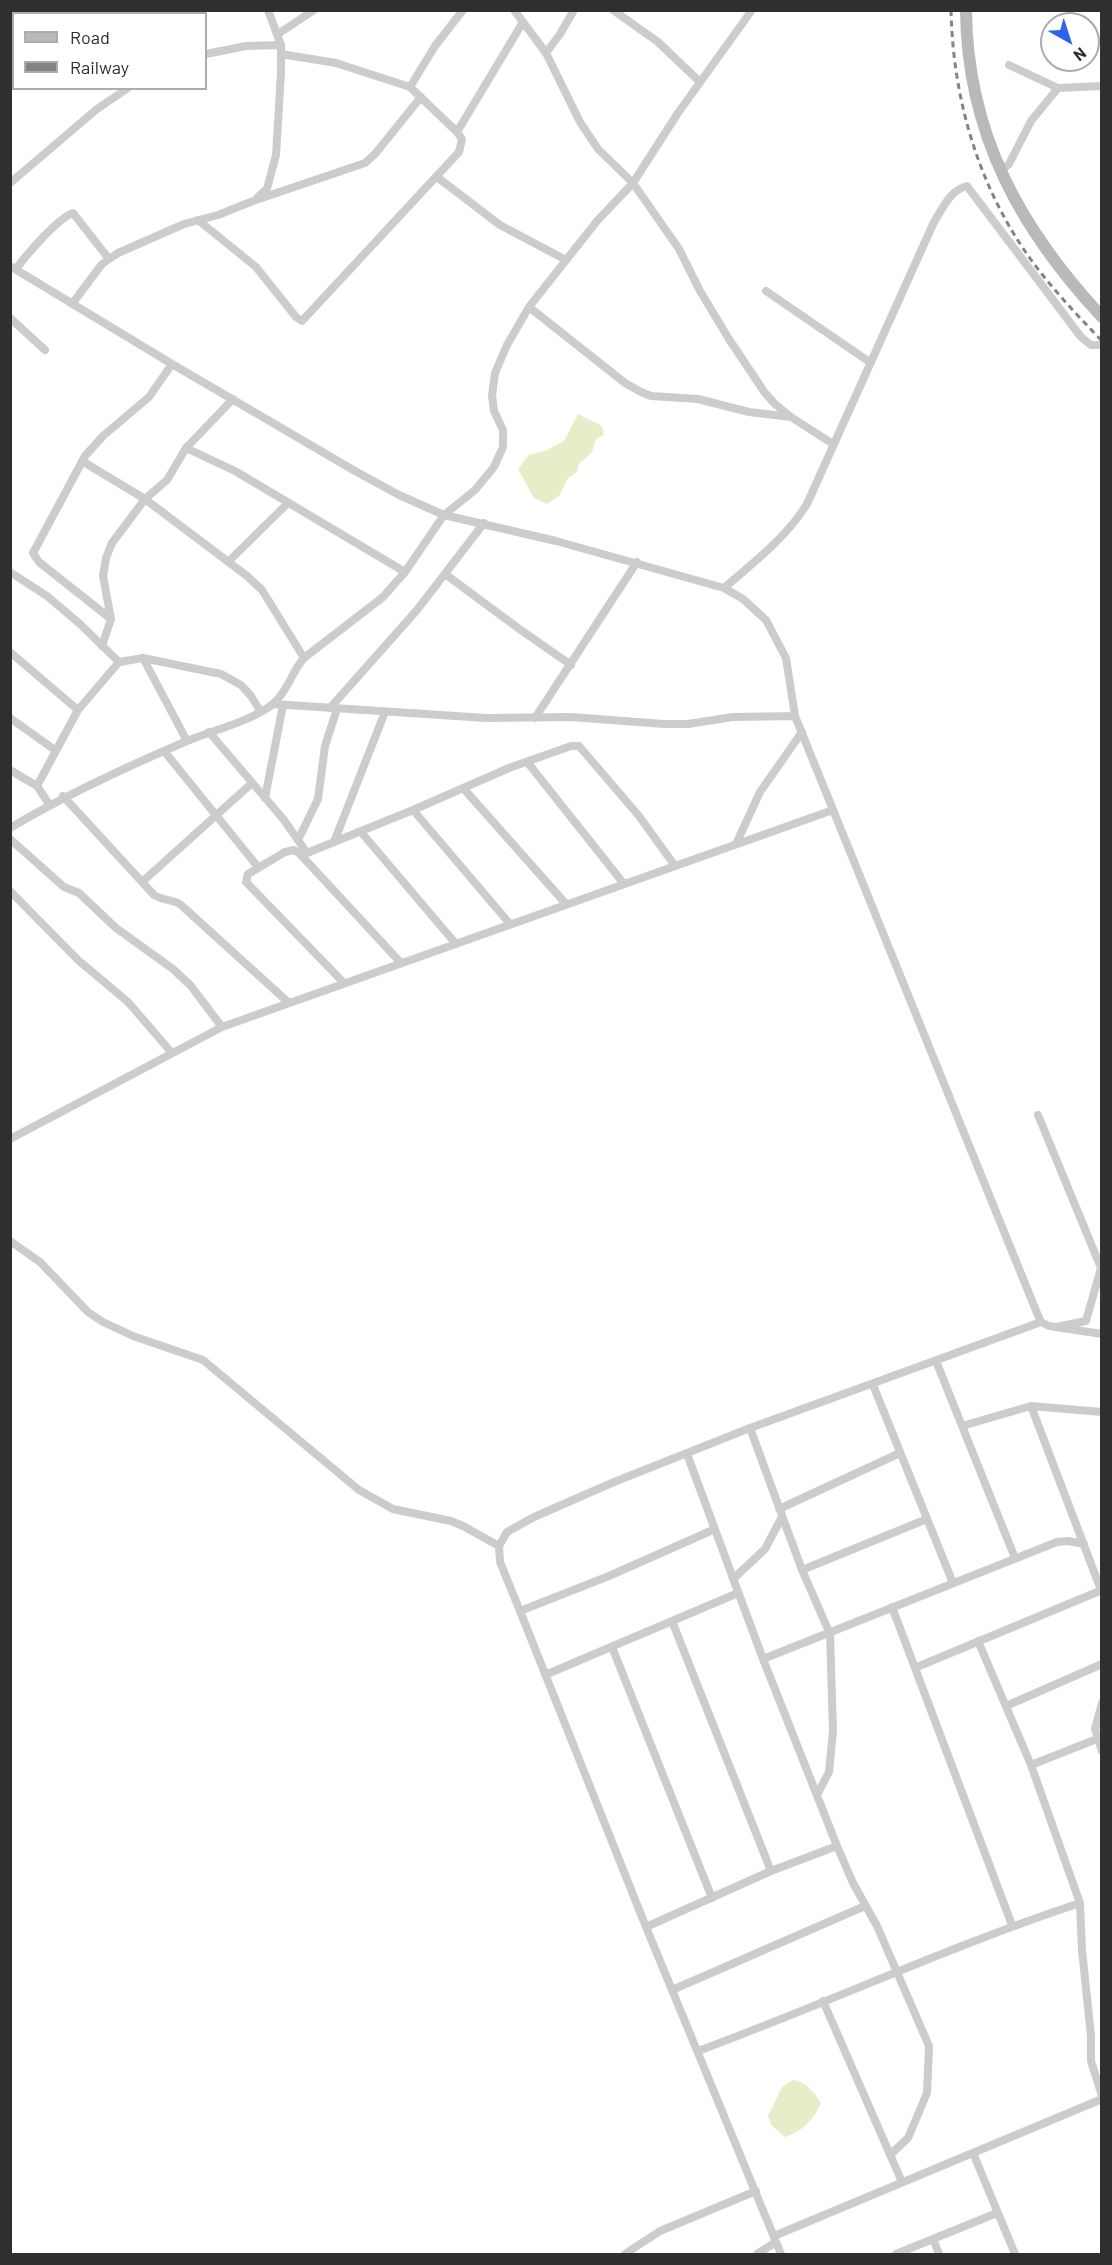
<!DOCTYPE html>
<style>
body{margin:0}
#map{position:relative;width:1112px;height:2265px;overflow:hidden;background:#fff;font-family:Barlow,sans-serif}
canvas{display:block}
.frame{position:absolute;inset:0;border:12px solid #2f2f2f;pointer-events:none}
.legend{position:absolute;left:12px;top:12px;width:195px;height:78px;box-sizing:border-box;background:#fff;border:2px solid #acacac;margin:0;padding:8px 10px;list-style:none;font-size:18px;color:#2f2f2f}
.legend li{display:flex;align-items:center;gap:12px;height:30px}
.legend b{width:30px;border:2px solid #acacac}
.north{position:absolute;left:1040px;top:12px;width:60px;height:60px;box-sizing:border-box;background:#fff;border:2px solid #acacac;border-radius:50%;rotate:141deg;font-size:16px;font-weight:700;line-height:24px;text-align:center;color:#2f2f2f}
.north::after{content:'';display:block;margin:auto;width:21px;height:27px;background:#2d62ea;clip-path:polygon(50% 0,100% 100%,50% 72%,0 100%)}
</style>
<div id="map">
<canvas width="1112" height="2265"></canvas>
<div class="frame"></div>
<ul class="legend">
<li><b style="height:8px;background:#b9b9b9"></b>Road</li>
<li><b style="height:8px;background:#848484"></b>Railway</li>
</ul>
<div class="north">N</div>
</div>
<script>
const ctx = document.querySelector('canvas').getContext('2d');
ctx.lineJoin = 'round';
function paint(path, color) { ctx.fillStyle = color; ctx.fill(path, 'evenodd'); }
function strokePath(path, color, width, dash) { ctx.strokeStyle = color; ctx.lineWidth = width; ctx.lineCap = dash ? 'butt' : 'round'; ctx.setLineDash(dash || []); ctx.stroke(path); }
paint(new Path2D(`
 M578,414L602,426L604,435L596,439L592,452L579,464L577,472L568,478L559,496L547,504L534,498L518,469L529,455L545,451L564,441Z
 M793,2080C807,2082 814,2092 821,2103C811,2123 805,2129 785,2137L771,2125L768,2116L782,2087Z`), '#e6edc8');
strokePath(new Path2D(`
 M80,10L82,14
 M172,10L175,14
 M514,10L546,53L580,122L598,149L633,183L679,249L700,291L729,339L765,393L775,404L791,417L833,444
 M613,10L658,42L700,82
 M278,34L314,10
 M546,53L560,34L574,10
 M206,54L246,46L281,45
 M1009,65L1058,88
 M410,87L435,46L463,10
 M457,132L523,22
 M1001,171L1009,164L1031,121L1058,88L1102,86
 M437,177L500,225L566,260
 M10,183L97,109L128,88
 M258,197L267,189L276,155L281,72V45L268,10
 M198,220L256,267L296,317L302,321L459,152L462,139L457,132L410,87L336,63L281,54
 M10,266L172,364L355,471L399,495L444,515L556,541L724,588L743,599L766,620L786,658L795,716L1037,1313L1041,1322L1049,1326L1102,1334
 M16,269C27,254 57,219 73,213L109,259
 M766,291L871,363
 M72,304L102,264L118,253L184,224L218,215L253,201L365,163L375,154L421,97
 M529,307L625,383L641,392L651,396L698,399L749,412L791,417
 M10,318L45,350
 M186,448L235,471L405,572
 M82,461L145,499L247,576L262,590L304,658
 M228,562L288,503
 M10,572L47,596L80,624L119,662
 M445,574L518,628L571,665
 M724,588C754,562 786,538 807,504L934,222C943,208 949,191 967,186L1081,337L1091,345H1102
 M111,619L39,562L33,553L85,456L103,436L149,397L172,364
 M102,646L111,619L103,576L106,558L112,543L145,499L167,480L186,448L233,399
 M10,652L78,710
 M143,658L187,741
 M273,704L486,718L571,717L664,724H688L733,717L795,716
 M330,708L417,610L484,523
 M10,718L55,750
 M535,718L637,562
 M209,732L284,820L307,853
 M164,751L258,867
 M528,763L624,884
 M10,770L37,786L49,804
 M37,786L78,710L119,662L143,658L221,674L241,685L251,696L261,712
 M464,789L566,904
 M63,796L154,895C163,901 173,899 181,905L289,1003
 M265,798L283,705
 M413,810L510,924
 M10,828C67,794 126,767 187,741C211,731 255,720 274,703C288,691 292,671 304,658L383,597L405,572L444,515L475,490L494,467L503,447V430L494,411L492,395L495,373L507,345L529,307L597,221L633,183L678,113L752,10
 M361,832L456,944
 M10,839L64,887L79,893L116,928L173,969L191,986L222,1027
 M298,840L318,799L325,746L337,709
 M334,842L385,712
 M736,844L760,792L802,732
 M300,854L401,963
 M142,882L252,783
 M10,891L78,960L128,1002L172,1053
 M344,983L246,882L248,874L285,852L294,850L300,854L307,853L413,810L509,768L571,746H579L639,816L675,866
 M1038,1115L1101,1268L1086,1321L1061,1326
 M10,1139L222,1027L833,810
 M10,1241L40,1262L88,1312L103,1322L133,1336L203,1360L359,1490L393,1509L451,1521L463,1526L499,1546
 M936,1361L1015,1558
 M873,1385L953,1583
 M1031,1406L1101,1590
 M962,1426L1031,1406L1102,1412
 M750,1428L802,1570L830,1634L833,1731L829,1772L817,1795
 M687,1454L763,1659L837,1846L853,1883L877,1926L929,2046L927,2093L908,2138L890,2155
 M779,1509L900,1453
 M802,1570L927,1519
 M733,1579L765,1549L782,1517
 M892,1607L1012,1925
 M520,1611L609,1576L715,1529
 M672,1621L771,1871
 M978,1641L1031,1765L1080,1903L1082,1950L1091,2036V2061L1102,2096
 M612,1647L712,1898
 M763,1659L1057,1542L1068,1541L1084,1544
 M917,1667L1102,1590
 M545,1675L738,1593
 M1102,1703L1095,1729L1102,1751
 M1006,1706L1102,1664
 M1031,1765L1102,1737
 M646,1927L771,1871L837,1846
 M672,1990L865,1906
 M823,2001L902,2182
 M698,2051C826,2004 950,1946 1080,1903
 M973,2153L1015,2254
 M774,2236L1102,2099
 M933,2239L939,2254
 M625,2254L660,2231L756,2191
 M757,2254L776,2242
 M781,2254L646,1927L520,1611L500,1562L499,1546L507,1532L534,1517L614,1482L750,1428L1041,1322
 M896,2254L997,2213`), '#ccc', 8);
strokePath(new Path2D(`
 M966,10C967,133 1020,229 1102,317`), '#b9b9b9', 12);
strokePath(new Path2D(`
 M951,10C953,105 982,198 1041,273C1060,297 1081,319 1102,341`), '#848484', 3, [6, 4.5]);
</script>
